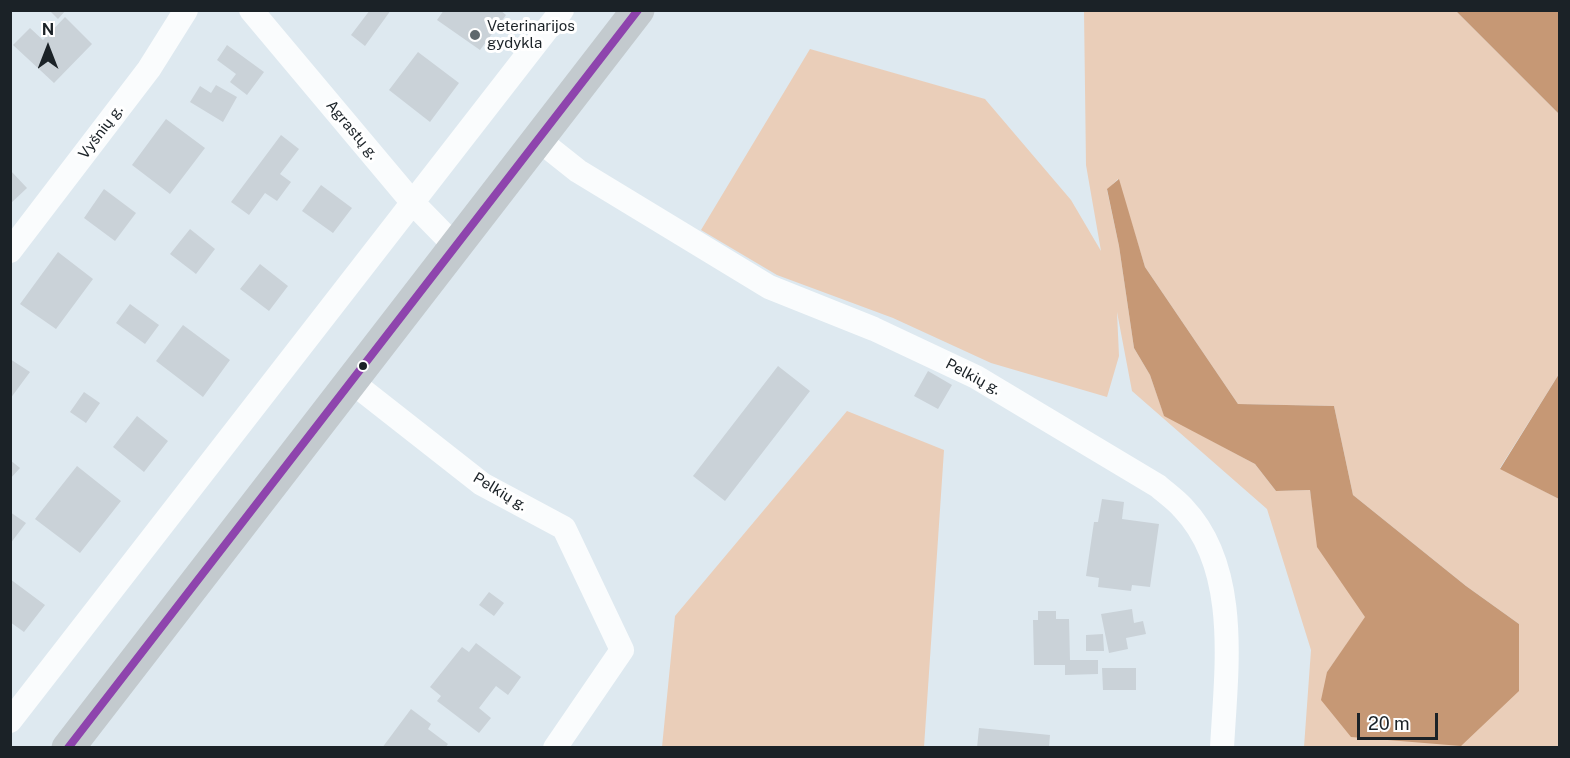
<!DOCTYPE html>
<meta charset="utf-8">
<style>
body{margin:0}
#map{position:relative;width:1570px;height:758px;overflow:hidden;background:#dee9f0;font-family:"Public Sans",sans-serif}
canvas{display:block}
.frame{position:absolute;inset:0;border:12px solid #1b2227;pointer-events:none}
.north{position:absolute;left:18px;top:18px;width:60px;height:60px;-webkit-text-stroke:4px #fff;paint-order:stroke;rotate:0deg;font-size:16px;font-weight:700;line-height:24px;text-align:center;color:#1b2227}
.north::after{content:'';display:block;margin:auto;width:21px;height:27px;background:#1b2227;clip-path:polygon(50% 0,100% 100%,50% 72%,0 100%)}
.scale{position:absolute;left:1357px;top:713px;width:81px;height:27px;box-sizing:border-box;border:3px solid #1b2227;border-top:0;padding-left:8px;font-size:18px;line-height:21px;white-space:nowrap;color:#1b2227;-webkit-text-stroke:4px #fff;paint-order:stroke}
</style>
<div id="map">
<canvas width="1570" height="758"></canvas>
<div class="frame"></div>
<div class="north">N</div>
<div class="scale">20 m</div>
</div>
<script>
const ctx = document.querySelector('canvas').getContext('2d');
ctx.lineJoin = 'round';
function paint(path, color) { ctx.fillStyle = color; ctx.fill(path, 'evenodd'); }
function strokePath(path, color, width, dash) { ctx.strokeStyle = color; ctx.lineWidth = width; ctx.lineCap = dash ? 'butt' : 'round'; ctx.setLineDash(dash || []); ctx.stroke(path); }
function drawText(font, color, halo, rows, align = 'center') {
  ctx.font = font + ' "Public Sans",sans-serif'; ctx.lineWidth = 6; ctx.setLineDash([]); ctx.textBaseline = 'middle'; ctx.strokeStyle = halo; ctx.fillStyle = color; for (const [text, x, y, turn = 0] of rows) {
    ctx.save(); ctx.translate(x, y); ctx.rotate((+turn || 0) * Math.PI / 180); ctx.textAlign = isNaN(turn) ? turn : align; if (halo) ctx.strokeText(text, 0, 0); ctx.fillText(text, 0, 0); ctx.restore();
  }
}
paint(new Path2D(`
 M1084,11H1456L1559,114V374L1500,468L1559,499V747H1304L1311,650L1267,509L1132,391L1117,312L1119,356L1107,397L991,363L893,318L777,275L701,230L810,49L985,99L1071,200L1101,251L1086,165ZM1118,179L1145,267L1238,404L1334,406L1353,495L1466,586L1519,624L1327,672L1366,617L1318,547L1310,490L1276,491L1255,464L1164,415L1150,375L1134,348L1119,246L1107,190Z
 M847,411L944,450L924,747H662L675,616Z`), '#eaceb9');
paint(new Path2D(`
 M1456,11H1559V114Z
 M1119,179L1145,267L1238,404L1334,406L1353,495L1466,586L1519,624V691L1461,746L1351,737L1321,700L1327,672L1365,617L1317,547L1310,490L1276,491L1255,464L1164,416L1150,375L1134,348L1119,246L1107,189Z
 M1559,374V499L1500,469Z`), '#c69875');
paint(new Path2D(`
 M49,10H66L58,19Z
 M370,10H391L365,46L351,35Z
 M444,10H500L506,15L480,50L437,20Z
 M65,17L92,44L54,83L13,45L30,28L43,40Z
 M227,45L264,72L247,95L230,82L236,74L217,60Z
 M418,52L459,83L430,122L389,90Z
 M216,85L237,97L223,122L190,102L200,86L211,93Z
 M166,119L205,148L170,194L132,165Z
 M281,135L299,149L280,174L291,182L277,201L265,193L249,215L231,202Z
 M10,170L27,188L10,204Z
 M321,185L352,208L333,233L302,211Z
 M104,189L136,213L115,241L84,218Z
 M190,229L215,249L196,274L170,254Z
 M58,252L93,279L56,329L20,304Z
 M260,264L288,286L269,311L240,289Z
 M130,304L159,325L145,344L116,323Z
 M183,325L230,360L203,397L156,361Z
 M10,359L30,372L10,399Z
 M778,366L810,391L725,501L693,476Z
 M928,371L952,385L938,409L914,396Z
 M84,392L100,403L86,423L70,412Z
 M137,416L168,441L144,472L113,447Z
 M10,460L20,468L10,479Z
 M77,466L121,501L80,553L35,519Z
 M1102,499L1124,502L1122,519L1159,524L1150,587L1132,585L1131,591L1098,587L1099,578L1086,576L1094,522H1098Z
 M10,512L26,523L10,544Z
 M10,579L45,605L24,632L10,622Z
 M489,592L504,603L494,616L479,605Z
 M1132,609L1134,623L1143,621L1146,634L1126,638L1128,649L1109,653L1101,614Z
 M1038,611H1056V619H1069L1070,660H1098V674L1065,675V665H1034L1033,620H1038Z
 M1103,634L1104,651H1086V635Z
 M476,643L521,677L508,695L496,686L479,708L491,718L479,733L437,701L441,696L430,687L462,647L469,652Z
 M1102,668H1136V690H1103Z
 M411,709L431,724L428,729L448,744L445,748H382Z
 M979,728L1050,735L1049,748H977Z`), '#cad2d8');
strokePath(new Path2D(`
 M251,10L413,203L456,247
 M539,140L578,171L769,287L874,329L976,377L1158,486C1166,493 1176,500 1183,508C1241,569 1226,671 1222,748
 M10,251L149,69L186,10
 M352,382L482,484L564,528L622,650L555,748
 M10,721L562,10`), '#fafcfd', 24);
strokePath(new Path2D(`
 M68,748L638,10`), '#c3cace', 33);
strokePath(new Path2D(`
 M68,748L638,10`), '#8e44ad', 8);
for (const [x, y, r, color] of [
 [475,35,6,"#5f686d"],
 [363,366,5,"#1b2227"]
]) { const dot = new Path2D(); dot.arc(x, y, r, 0, 2 * Math.PI); ctx.fillStyle = color; ctx.fill(dot); strokePath(dot, '#fff', 2); }
drawText('15px', '#1b2227', '#fff', [
 ["Veterinarijos",487,26],
 ["gydykla",487,43]
], 'left');
drawText('15px', '#1b2227', '#fff', [
 ["Agrastų g.",352,130,50],
 ["Vyšnių g.",101,132,-53],
 ["Pelkių g.",973,377,28],
 ["Pelkių g.",500,492,31]
]);
</script>
